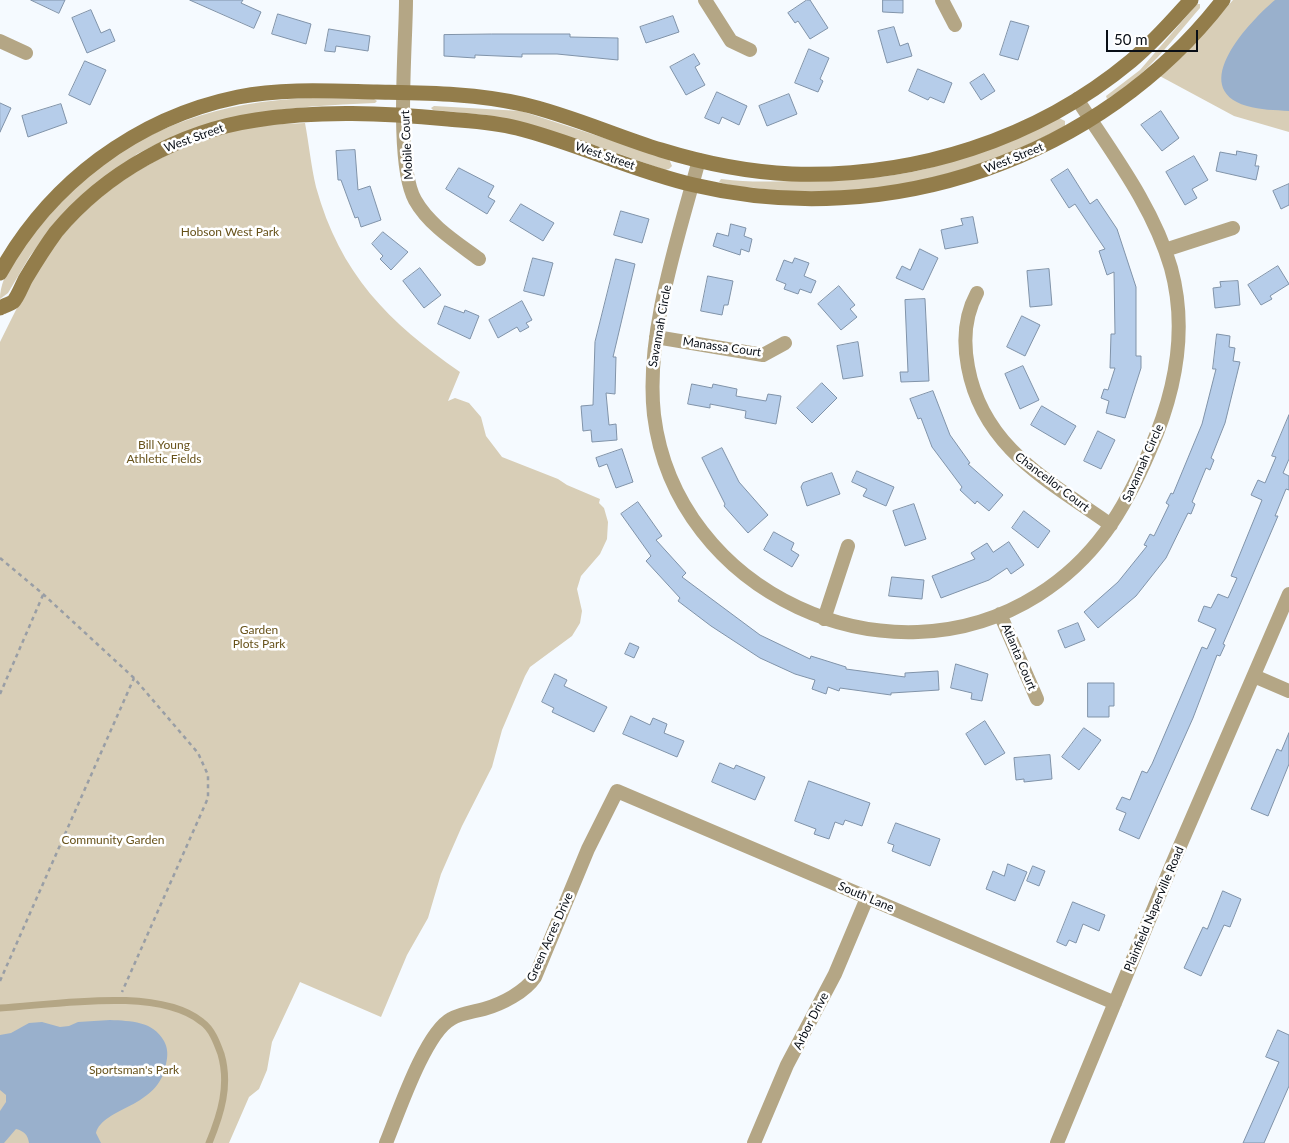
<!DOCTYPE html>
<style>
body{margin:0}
#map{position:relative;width:1289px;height:1143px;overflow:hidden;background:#f5faff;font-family:Lato,sans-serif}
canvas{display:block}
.scale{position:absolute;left:1106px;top:30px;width:92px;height:22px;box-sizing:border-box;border:2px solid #080e16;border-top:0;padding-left:6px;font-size:15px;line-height:18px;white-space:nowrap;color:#080e16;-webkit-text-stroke:4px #fff;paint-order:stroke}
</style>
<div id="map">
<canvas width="1289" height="1143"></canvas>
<div class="scale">50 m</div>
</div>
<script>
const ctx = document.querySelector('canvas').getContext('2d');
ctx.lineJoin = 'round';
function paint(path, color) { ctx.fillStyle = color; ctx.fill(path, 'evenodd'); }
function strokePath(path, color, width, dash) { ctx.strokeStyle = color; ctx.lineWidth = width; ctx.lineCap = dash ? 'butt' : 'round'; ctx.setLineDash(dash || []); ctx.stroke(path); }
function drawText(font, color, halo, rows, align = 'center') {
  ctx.font = font + ' Lato,sans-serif'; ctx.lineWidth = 5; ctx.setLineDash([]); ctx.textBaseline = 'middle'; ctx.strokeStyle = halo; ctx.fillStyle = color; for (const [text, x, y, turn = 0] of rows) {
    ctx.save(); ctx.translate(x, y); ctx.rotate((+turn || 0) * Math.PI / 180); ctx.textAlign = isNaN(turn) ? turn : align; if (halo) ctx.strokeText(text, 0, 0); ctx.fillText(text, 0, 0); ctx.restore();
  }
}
paint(new Path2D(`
 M1233,0H1289V132L1234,116L1156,74L1195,43Z
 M1197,4H1200V8C1172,40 1145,78 1107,99L1106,96L1140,70Z
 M310,98L374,99L377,101L375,103C287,107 217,111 137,154L48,232L30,256L8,293L0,299C0,273 24,244 41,225C53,212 64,197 77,185C143,126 223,101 310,98Z
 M434,106L521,111L669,159L672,166L669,169L665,170L580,140L486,115L433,110L431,108Z
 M1059,118L1065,121V126C974,176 867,201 764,189C750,187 732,187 719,182L721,179C745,182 764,182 789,181C840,180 893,180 943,164C982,151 1021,133 1059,118Z
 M305,123C309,144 311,166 316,187C340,274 388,322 460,372L448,401L455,398L469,403L481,417L486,436L502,457L558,479L567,485L600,499L599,503L604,508L608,522L607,539L600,554L581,576L577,589L582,611L580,623L572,636L530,667L525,676L502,730L492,767L462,826L441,874L428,918L407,955L381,1017L300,982L272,1042L267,1070L259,1089L249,1097L229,1143H0V342C15,312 30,280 50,252C92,192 159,151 229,132C254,125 280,124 305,123Z`), '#d8ceb7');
paint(new Path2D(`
 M1275,0H1289V111C1275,110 1260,110 1247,106C1186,88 1250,21 1275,0Z
 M110,1020C131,1021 153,1021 164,1041C168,1048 168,1056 166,1064C159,1108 103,1107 96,1133L101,1143H29C28,1135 24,1131 16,1129L4,1143H0V1111L6,1102V1095L0,1090V1035L11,1033L29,1023L42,1022L60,1027L69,1026L78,1022Z`), '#99b0cc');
const building = new Path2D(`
 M31,0H65L59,13Z
 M190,0H243L241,3L261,12L254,28Z
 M807,0H810L828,28L810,39L798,21L795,23L788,13Z
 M883,0H903V13L883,12Z
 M91,10L101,33L110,29L115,41L87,53L72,18Z
 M278,14L311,24L306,44L272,34Z
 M673,16L679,32L646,43L640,27Z
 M1011,21L1029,26L1018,60L1000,55Z
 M894,27L900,46L908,43L912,56L887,63L878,31Z
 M329,29L370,36L368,51L336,46L335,52L325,51Z
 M492,34H570V37L618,38V60L557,54H522V57L475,55V58L444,56V35Z
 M809,49L829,58L820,79L823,81L818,92L795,83Z
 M694,54L700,64L695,67L705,85L686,95L670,67Z
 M85,61L106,70L90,105L69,95Z
 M918,69L952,83L944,103L930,97L928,100L909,91Z
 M984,74L995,91L981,100L970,83Z
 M717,92L747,106L739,125L722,117L719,124L705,118Z
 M789,94L797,114L767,126L759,106Z
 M0,103L11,108L0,132Z
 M61,104L67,123L28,137L22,116Z
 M1161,111L1179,138L1162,151L1141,125Z
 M355,150L358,190L370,186L381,220L361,227L358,217L355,218L341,180H338L336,151Z
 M1237,151L1257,155L1255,166H1259L1256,180L1216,171L1220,152L1236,155Z
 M1194,156L1208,180L1192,189L1197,198L1185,205L1166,172Z
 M459,168L494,186L488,197L495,201L487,214L446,189Z
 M1068,169L1090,204L1097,199L1117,229L1136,287V356H1141V368L1125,418L1106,413L1109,401L1101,398L1104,389L1108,390L1115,368H1110L1111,334H1115L1114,272L1107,275L1099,251L1105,249L1075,204L1069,208L1051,180Z
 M1289,184V205L1281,209L1273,191Z
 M521,204L554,223L543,241L510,221Z
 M621,211L649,219L642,243L614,235Z
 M973,217L978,243L945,249L941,230L963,225L961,219Z
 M731,224L746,228L744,236L752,239L749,252L741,249L740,255L713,246L717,233L728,236Z
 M383,232L408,252L391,270L380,259L383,256L372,244Z
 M920,249L938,258L923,290L896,278L902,266L910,270Z
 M533,258L553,263L544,296L524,291Z
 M795,258L809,263L804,276L816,281L811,293L800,289L798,294L784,289L786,284L776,280L784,260L792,263Z
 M616,259L635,264L613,357H616L615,394L606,393L609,425L616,424L617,440L592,442L591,430L583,431L581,406L593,405L595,342Z
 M1278,266L1289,284L1270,296L1272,299L1261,305L1248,285Z
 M420,268L441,295L424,308L403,281Z
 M1049,269L1052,305L1030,307L1027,271Z
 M708,276L733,281L728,305H724L722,315L701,311Z
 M1238,281L1240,305L1215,308L1213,288L1221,287L1220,282Z
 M839,286L855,305L850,309L857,317L841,330L818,304Z
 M925,299L929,381L901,382L900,372H908L905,300Z
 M522,301L532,320L526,323L529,327L520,332L517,327L498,338L489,320Z
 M445,306L464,313L465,310L479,316L470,339L438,324Z
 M1022,316L1040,325L1025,356L1007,347Z
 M1217,334L1230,336L1229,347L1235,348L1233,361L1240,362L1225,423L1211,458L1214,460L1210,470L1206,468L1192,502L1195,504L1191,514L1188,513L1166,558L1136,596L1098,628L1084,612L1118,582L1147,546L1144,545L1150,534L1154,536L1169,505L1166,503L1171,493L1173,494L1202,424L1216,369H1213Z
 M858,342L863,376L843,379L837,346Z
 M1023,366L1039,400L1020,409L1005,374Z
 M822,383L837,398L812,423L797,408Z
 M692,384L712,388L713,384L737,389L736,396L766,401L768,394L781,396L776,424L745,418L746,411L710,404V408L688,404Z
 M933,391L950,435L970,463L968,464L1003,495L989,511L977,501L975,504L960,490L962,487L932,447L921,418L918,419L910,399Z
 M1042,406L1076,426L1065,445L1031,425Z
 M1289,415V459L1283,473L1289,476V490L1286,489L1275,516H1278L1223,644L1225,645L1220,656L1217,655L1193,718L1139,839L1119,830L1126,813L1116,809L1122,797L1130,800L1142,771L1147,773L1152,764L1202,647L1207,649L1216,629L1198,621L1204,606L1211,608L1218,594L1228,598L1237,578L1231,576L1262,500L1251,495L1258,480L1265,483L1276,457L1272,456Z
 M1098,431L1115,440L1101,469L1084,461Z
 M722,448L739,482L768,515L748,533L724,506L725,504L702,458Z
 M622,449L633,482L616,488L607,464L599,467L596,458Z
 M857,471L894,487L886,506L863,496L867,489L852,482Z
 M832,473L840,494L807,506L801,487L803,483Z
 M638,502L662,536L656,540L686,573L682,577L760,635L810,659L811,656L846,667V669L905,677V673L938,671L939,690L891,693V695L840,688L839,691L828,687L826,694L812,689L815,680L795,674L760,658L711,626L678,601L680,598L646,561L651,556L621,514Z
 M914,504L926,539L905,546L893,511Z
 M1024,511L1050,531L1038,548L1012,528Z
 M774,532L794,543L791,550L799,555L792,567L764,550Z
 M1009,542L1024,565L1011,574L1007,568L989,580L941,598L932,576L975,559L971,553L987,543L993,552Z
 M892,577L924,580L922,599L889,596Z
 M1078,623L1085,640L1065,648L1058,631Z
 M630,643L639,647L634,658L625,654Z
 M956,664L988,674L982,701L971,699L972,693L951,688Z
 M555,674L567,680L564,686L607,707L594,732L552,712L554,708L542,702Z
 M1088,683H1114V706H1109V717H1088Z
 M631,716L650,725L653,718L667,724L664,733L684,741L677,757L623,734Z
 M985,721L1005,753L985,765L966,734Z
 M1084,728L1101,740L1079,770L1062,757Z
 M1289,733V764L1268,816L1251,809L1277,749L1281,751Z
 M1050,755L1052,779L1024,782V779L1016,780L1014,758Z
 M720,763L734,769L736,765L765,777L755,800L712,782Z
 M809,781L870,803L862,826L845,820L843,825L835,822L829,839L814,834L816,829L795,821Z
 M896,823L940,839L930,866L892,851L894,845L888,843Z
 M1008,864L1027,872L1015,901L986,889L993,871L1004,876Z
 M1033,866L1045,871L1039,886L1027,881Z
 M1223,891L1241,899L1230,927L1224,925L1201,976L1184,968L1203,927L1207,929Z
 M1073,902L1105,915L1099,931L1083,924L1076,943L1069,940L1066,946L1057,942Z
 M1278,1030L1289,1035V1086L1264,1143H1243L1279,1062L1266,1057Z`);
paint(building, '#b6cdea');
strokePath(building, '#8093a9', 1);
strokePath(new Path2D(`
 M0,558L43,594L134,678L198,753L208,775V798L122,992
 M0,694L43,595
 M0,981L134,678`), '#999ea5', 2.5, [4, 4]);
strokePath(new Path2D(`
 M0,1008C54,1005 158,986 202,1022C212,1029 217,1043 221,1054C230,1085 221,1114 209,1143`), '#b4a685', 7);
strokePath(new Path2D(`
 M406,0C406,45 395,164 415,200C429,225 456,242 479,259
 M705,0L731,41L750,50
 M942,0L955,25
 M0,41L26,53
 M699,160C678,238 645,335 654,415C676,593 888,690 1038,595C1095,559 1124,511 1150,450C1175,393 1188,330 1171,268C1153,206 1112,153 1077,99
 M1165,250L1233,228
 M977,293C964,317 963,341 968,367C983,448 1049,481 1111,525
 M656,337L763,355L785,343
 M1000,614L1037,699
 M824,619L848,546
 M1254,676L1289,691
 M386,1143C398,1114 425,1033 451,1019C461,1013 473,1012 484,1009C502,1004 525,992 535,977L588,849L617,791L1115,1003
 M754,1143L787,1065L835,974L867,898
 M1057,1143L1173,862L1289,594`), '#b4a685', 14);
strokePath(new Path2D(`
 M0,273C50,183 136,118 238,97C283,88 331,91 377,92C426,93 474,93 522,104C570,115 615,136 661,150C703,163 748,172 792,174C914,178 1036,140 1131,61C1153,43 1172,21 1191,0
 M0,308C1,307 12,303 13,302C18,297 22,285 26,278C35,263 45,247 56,232C105,173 180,131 256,120C319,110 385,113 448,119C471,121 494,122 517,128C577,143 633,171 694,185C888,231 1100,159 1223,0`), '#937d4b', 15);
drawText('12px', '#080e16', '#fff', [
 ["West Street",194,138,-20],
 ["Mobile Court",407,145,-93],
 ["West Street",605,156,19],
 ["West Street",1014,158,-22],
 ["Savannah Circle",660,326,-80],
 ["Manassa Court",722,347,8],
 ["Savannah Circle",1143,463,-66],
 ["Chancellor Court",1052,482,37],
 ["Atlanta Court",1019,657,67],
 ["South Lane",866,897,23],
 ["Plainfield Naperville Road",1154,909,-67],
 ["Green Acres Drive",550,937,-66],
 ["Arbor Drive",811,1021,-63]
]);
drawText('12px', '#67521a', '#fff', [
 ["Hobson West Park",230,232],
 ["Bill Young",164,445],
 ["Athletic Fields",164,459],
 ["Garden",259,630],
 ["Plots Park",259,644],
 ["Community Garden",113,840],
 ["Sportsman's Park",134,1070]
]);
</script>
